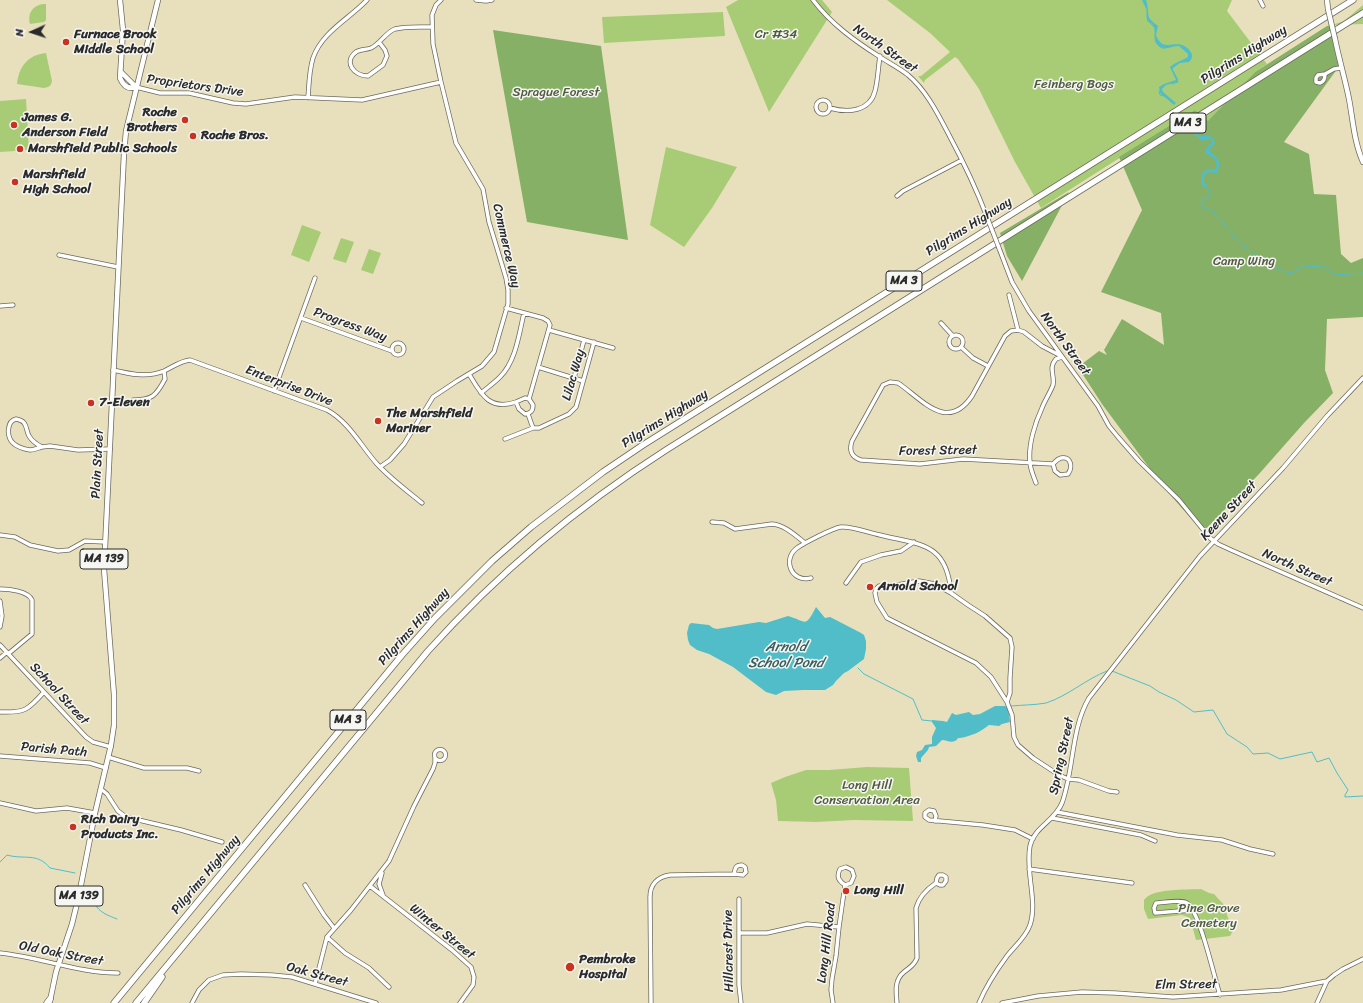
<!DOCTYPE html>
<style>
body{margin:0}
#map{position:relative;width:1363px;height:1003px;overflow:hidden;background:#e8e0bc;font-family:Sriracha,sans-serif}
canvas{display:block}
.north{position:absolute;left:12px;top:12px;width:40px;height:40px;-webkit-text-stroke:3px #f6f6f2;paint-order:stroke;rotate:267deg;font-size:11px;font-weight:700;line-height:16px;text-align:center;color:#2b2b2b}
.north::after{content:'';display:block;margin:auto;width:14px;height:18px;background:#2b2b2b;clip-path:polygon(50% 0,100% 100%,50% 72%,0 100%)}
</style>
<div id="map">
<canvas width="1363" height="1003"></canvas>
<div class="north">N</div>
</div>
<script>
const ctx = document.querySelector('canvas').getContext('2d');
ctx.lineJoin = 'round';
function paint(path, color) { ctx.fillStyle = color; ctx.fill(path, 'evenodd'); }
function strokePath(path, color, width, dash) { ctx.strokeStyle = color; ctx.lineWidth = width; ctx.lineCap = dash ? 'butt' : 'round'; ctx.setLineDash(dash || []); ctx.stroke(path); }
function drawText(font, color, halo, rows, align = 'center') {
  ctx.font = font + ' Sriracha,sans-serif'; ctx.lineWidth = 3; ctx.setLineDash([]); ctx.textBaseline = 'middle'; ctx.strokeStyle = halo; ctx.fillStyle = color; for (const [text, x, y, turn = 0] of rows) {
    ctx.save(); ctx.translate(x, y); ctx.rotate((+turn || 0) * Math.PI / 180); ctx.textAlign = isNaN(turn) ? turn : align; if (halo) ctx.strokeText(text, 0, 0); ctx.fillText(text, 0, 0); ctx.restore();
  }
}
paint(new Path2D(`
 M738,0H822L832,12L769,112L726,7Z
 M887,0H1232L1227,11L1267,64L1255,72L1208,122L1195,110L1041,208L1015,162L979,89L958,59L955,57L925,80L924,83L918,76H921L950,52L930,33Z
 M46,4V20L44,22L30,24C27,12 34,4 46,4Z
 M1363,5V24L1332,25L1344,21Z
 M723,12L725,36L604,43L602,17Z
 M46,53L52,81C51,86 49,87 44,88L17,84C19,67 27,55 46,53Z
 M26,99L29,150L0,152V101Z
 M666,147L737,167L712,208L684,247L650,225Z
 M302,225L321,232L309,262L291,255Z
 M341,238L354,242L346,263L333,259Z
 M369,249L381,253L373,274L361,270Z
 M867,767L909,768L913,821L854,820L816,822L778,821L776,800L771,783L785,777L806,770H829Z
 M1201,889L1209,893L1214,894L1226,907L1227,915L1233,931L1230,936L1196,940L1190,918L1182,915L1148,919L1144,909V900C1152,888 1187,890 1201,889Z`), '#a8cc75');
paint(new Path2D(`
 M1332,25L1343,61L1284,142L1309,154L1314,194L1336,195L1341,254L1351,263L1363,258V317L1327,319L1325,370L1333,393L1304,423L1259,474L1203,532L1165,489L1102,404L1078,367L1099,351L1107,355L1104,350L1122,319L1164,345L1161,313L1101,292L1142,210L1119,157L1195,110L1208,121L1255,72L1327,26Z
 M493,30L601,46L628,240L527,222Z
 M1069,192L1022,281L1007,256L1000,233Z`), '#86b066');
paint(new Path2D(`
 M1142,0H1146C1149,7 1147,14 1150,19C1152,22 1156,24 1158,26L1156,35C1157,38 1159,41 1161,43C1169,49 1180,38 1190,51C1193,55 1193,58 1189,62L1180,63L1173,68V70L1178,79L1177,82L1166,85L1162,89L1163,92L1176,103L1174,105L1160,93L1159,87L1164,84L1176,80L1170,67C1175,62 1182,61 1188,57V54L1179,46C1174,46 1169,49 1164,48C1148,44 1159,32 1152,24C1152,24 1148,21 1147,21V11Z
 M1191,126L1199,136C1207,136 1212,134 1215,143L1209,150C1216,158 1223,160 1217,173L1208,172L1204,177V182L1207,185V188L1201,184L1202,174L1207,169L1214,170L1217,166L1215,159L1206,153V148L1212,143V140L1208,139L1202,141L1194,134L1188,127Z
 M816,607L825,618L830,617L834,619L861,633L864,635L866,641V649L864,659L848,671L844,673L836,681L833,685L825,690H803L784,691L776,695L766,692L733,667L709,654L697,650L690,645L688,640L687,633L689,625L691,623L709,625L713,628L717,629L759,622L766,623L788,616C806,621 805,629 816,607Z
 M995,706H1005L1008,708L1010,722L1002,724L999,726L989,725C980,732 972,736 960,738C956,738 959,739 955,741C950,743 946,740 942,740L936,746L929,747L928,750L921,758V762H918L916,756L917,752L922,750L925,745L932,744V737L936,728L932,722V720L943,721L947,722L952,713L956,715L969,712L973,715L980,714Z`), '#50bdc8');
strokePath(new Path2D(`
 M1147,11V18
 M1149,22L1154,27
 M1159,46L1162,48H1165
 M1172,84L1178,82L1177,80
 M1159,91L1160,95L1164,96
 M1207,188L1211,195L1201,201L1204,208L1213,211L1239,242L1261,260L1281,271L1293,273L1302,266L1324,267L1336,275L1363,273
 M858,668L864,674L913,699L922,720L932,721
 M1112,671L1150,686L1159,692L1176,700L1194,712L1213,710L1227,734L1247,747L1253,754L1268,753L1280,759L1312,752L1317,762L1329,758L1337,773L1348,790L1345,795V797L1363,796
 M1011,706C1022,705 1035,705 1046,703C1068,696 1086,679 1107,671
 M0,862L7,855C24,860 37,852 50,868L75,873
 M94,903C100,913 107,915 117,919`), '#50bdc8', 1);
const minor = new Path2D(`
 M476,0L486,1L492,0
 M813,0C831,24 855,41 880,57C889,63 899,68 908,75C926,90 938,114 949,135C963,161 976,188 987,217
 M1260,0L1263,6
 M379,42L385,50L387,56L383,65L368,76C354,76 343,62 356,52C360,49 366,50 371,48C380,44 386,32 395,29C405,26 422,27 432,27
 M1325,74C1325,79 1324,82 1320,83L1316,82V78L1318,75L1325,74L1334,69L1341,68
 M136,87L160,93H189L233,103L246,104L295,97L362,100L441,82
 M308,98C309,84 309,71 313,58C322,32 349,19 367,0
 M816 107a7 7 0 1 1 14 0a7 7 0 1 1-14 0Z
 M830,108C847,113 870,112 875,91C878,80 878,68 880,56
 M897,196L903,191L962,160
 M999,248L1012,282L1029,311L1098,406L1109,426L1118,437L1139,461L1179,500L1210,538L1218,544L1231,550L1363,608
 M59,255L118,267
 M1009,295L1018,330L1024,332L1042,346L1061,356
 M0,306L13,305
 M506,308L543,318L548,321L550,325L529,399
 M301,318L392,351
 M941,323L953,336
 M549,330L613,348
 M1018,330L1011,331L1005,336L972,396C947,433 922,399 898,383L890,382L883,385L852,441C849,450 851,457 861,460L920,464L963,459L1053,464C1055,462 1057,459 1061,458C1071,456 1073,467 1068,474L1060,475L1055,471L1053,464
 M949 342a7 7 0 1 1 14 0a7 7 0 1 1-14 0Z
 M392 349a6 6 0 1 1 12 0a6 6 0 1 1-12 0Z
 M961,347L973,358L988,366
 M538,367L583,381
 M113,370C130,374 147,378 164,371C173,367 180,361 190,360L327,410C349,422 361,446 377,464C391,479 406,490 422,503
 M469,374C481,394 489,411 516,402L519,409L525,414C531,413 533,411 533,405L529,399L525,398L516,402
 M574,378L584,340
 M274,391L315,278
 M481,393C487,388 494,383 500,377C516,361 519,334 524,313
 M133,400C152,400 156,396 165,379L164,371
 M528,414L533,428
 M505,439L533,428H539L569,414L576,407L594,342
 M42,447C38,448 34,450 30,450C24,449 17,447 13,443C6,436 7,421 16,419C28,421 25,428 29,436C32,441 38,445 42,447L50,446L78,450L110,449
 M380,467L390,460L404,444L433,397L457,381L482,366L494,352L508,304V290L506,278L489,222L483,189L456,143L441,82L433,44L432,15L436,5L441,0
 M1036,483C1034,477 1030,469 1030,462C1028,445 1035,423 1042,408C1045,400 1050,393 1053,385C1055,375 1048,368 1056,359L1062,357
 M712,522L724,523L735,529L772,524C785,525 796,536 805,543
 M0,535L15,537L30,545L58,551L69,550L85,541L105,542
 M811,578C791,583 782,559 797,548C804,543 833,528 841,527C853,526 868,533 880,535C920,545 947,542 951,593L968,605L985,616L1010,638L1012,647L1010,678V693L1007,702L1012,715L1014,737L1018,745L1033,758L1059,775L1068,779L1079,780L1109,791L1117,792
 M846,583L861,562L881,555L901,551L914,542
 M0,589C9,589 28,591 32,600V634L8,654
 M951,593L935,584L919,581L897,585L879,586L876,589L875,593L877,602L887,618L976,663L991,677L1007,702
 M0,601L2,616L0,627
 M0,645L86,737L93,742L111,747
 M0,658L7,652
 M0,712C25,713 28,710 44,692
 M434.5 755a5.5 5.5 0 1 1 11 0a5.5 5.5 0 1 1-11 0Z
 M0,756L90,763L106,768
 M108,757L144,768H187L199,771
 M101,789L107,794L118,811L126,817L181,830L222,842
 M0,803L36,811L67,808L95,813
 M1057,812L1177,835L1222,840L1250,849L1273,854
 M1052,818L1141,835L1155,841
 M935,821L936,816L934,811L929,810L925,813V817L929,820L983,825L1015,830L1033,839
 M846,867L852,870L854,876L851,883L845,885C839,881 836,877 840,869Z
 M1029,869L1132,883
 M382,873L379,884L383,895
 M305,885L324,915L334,928
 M370,886L452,950L471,967L474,977L473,985L460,1003
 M739,899V985L741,1003
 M1192,910L1155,913L1154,908L1156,903C1163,903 1182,899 1187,903C1200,912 1214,977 1220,995
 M739,933H767L807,924L839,927
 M327,937L345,953L369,968L389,987
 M0,953C40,957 78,973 118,973
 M315,984L327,937L351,910L389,861L414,806L433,769L435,763V758
 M192,1003L199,990L209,980L223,975L241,974L272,975L292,977L376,1003
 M651,1003L650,897C650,885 657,877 670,875L734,874L743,875L746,872L745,867L742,865C735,865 735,869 734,874
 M833,1003L831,990L832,979L836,956L839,927L845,885
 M897,1003C896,992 894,980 904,972C910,967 914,966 917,958L916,908C919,897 927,889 936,883L937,878L939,875H943L946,877V881L943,885H940L936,883
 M979,1003C986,986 996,971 1007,956C1015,946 1026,937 1030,925C1038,902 1025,871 1030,846C1034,827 1055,821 1062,803C1074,770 1071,728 1089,698L1200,556L1283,468L1327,416L1363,378
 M1002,1003L1038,996L1082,992L1115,993L1173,997L1281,990L1327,981L1334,975L1343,969L1363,959
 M1317,1003L1327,981`);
const major = new Path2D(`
 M120,0L123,30L120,78C123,85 128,90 136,87
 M1327,0L1328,9
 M1335,39C1339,59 1345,79 1349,99C1353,120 1354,142 1363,162
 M121,72L136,87
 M50,1001L56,972L72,924L79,895L95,813L111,745L114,725V695L104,569L124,153L126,131L158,0`);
const highway = new Path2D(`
 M47,1003L50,999
 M114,1003L402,655L435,618L492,561L531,527L603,472L643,445L1353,0
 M136,1003L428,651C499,572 577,507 666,450L1363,13
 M144,1003L162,977`);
strokePath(minor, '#6d6a5e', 5);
strokePath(major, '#6d6a5e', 6);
strokePath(highway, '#6d6a5e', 7);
strokePath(minor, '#fff', 3.5);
strokePath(major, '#fff', 4.5);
strokePath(highway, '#fff', 5.5);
const minorBridge = new Path2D(`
 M987,217L999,248`);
const majorBridge = new Path2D(`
 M1328,9L1335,39`);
strokePath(minorBridge, '#6d6a5e', 5, []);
strokePath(majorBridge, '#6d6a5e', 6, []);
strokePath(minorBridge, '#fff', 3.5);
strokePath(majorBridge, '#fff', 4.5);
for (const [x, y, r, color] of [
 [66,42,4,"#c8321e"],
 [185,120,4,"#c8321e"],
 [14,125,4,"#c8321e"],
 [193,136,4,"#c8321e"],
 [20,149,4,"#c8321e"],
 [15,182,4,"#c8321e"],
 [91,403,4,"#c8321e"],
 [378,421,4,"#c8321e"],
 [870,587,4,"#c8321e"],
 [73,827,4,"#c8321e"],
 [846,891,4,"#c8321e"],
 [570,967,5,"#c8321e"]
]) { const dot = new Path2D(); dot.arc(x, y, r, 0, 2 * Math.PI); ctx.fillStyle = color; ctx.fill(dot); strokePath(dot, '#f6f6f2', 1.5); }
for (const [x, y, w] of [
 [1188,123,36],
 [904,281,36],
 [104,559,48],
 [348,720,36],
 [79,896,48]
]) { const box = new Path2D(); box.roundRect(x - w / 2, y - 10, w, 20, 3); ctx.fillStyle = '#f6f6f2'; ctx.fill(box); strokePath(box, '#2b2b2b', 1); }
drawText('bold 12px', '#2b2b2b', null, [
 ["MA 3",1188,123],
 ["MA 3",904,281],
 ["MA 139",104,559],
 ["MA 3",348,720],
 ["MA 139",79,896]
]);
drawText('bold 13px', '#2b2b2b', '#f6f6f2', [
 ["Furnace Brook",74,35],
 ["Middle School",74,50],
 ["Roche",177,113,"right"],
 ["Brothers",177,128,"right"],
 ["James G.",22,118],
 ["Anderson Field",22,133],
 ["Roche Bros.",201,136],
 ["Marshfield Public Schools",28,149],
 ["Marshfield",23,175],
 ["High School",23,190],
 ["7-Eleven",99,403],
 ["The Marshfield",386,414],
 ["Mariner",386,429],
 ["Arnold School",878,587],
 ["Rich Dairy",81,820],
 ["Products Inc.",81,835],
 ["Long Hill",854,891],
 ["Pembroke",579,960],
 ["Hospital",579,975]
], 'left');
drawText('13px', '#505b41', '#f6f6f2', [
 ["Cr #34",776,35],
 ["Feinberg Bogs",1074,85],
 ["Sprague Forest",556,93],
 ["Camp Wing",1244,262],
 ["Long Hill",867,786],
 ["Conservation Area",867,801],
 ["Pine Grove",1209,909],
 ["Cemetery",1209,924]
]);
drawText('13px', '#2b2b2b', '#f6f6f2', [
 ["North Street",885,49,35],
 ["Pilgrims Highway",1244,55,-32],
 ["Proprietors Drive",195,86,8],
 ["Pilgrims Highway",969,227,-32],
 ["Commerce Way",506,246,77],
 ["Progress Way",350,325,20],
 ["North Street",1065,344,54],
 ["Lilac Way",574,375,-74],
 ["Enterprise Drive",289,386,21],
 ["Pilgrims Highway",665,419,-32],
 ["Forest Street",938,451,-1],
 ["Plain Street",98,464,-87],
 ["Keene Street",1229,511,-47],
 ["North Street",1297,568,24],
 ["Pilgrims Highway",414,627,-48],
 ["School Street",59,694,47],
 ["Parish Path",54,750,5],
 ["Spring Street",1062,756,-78],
 ["Pilgrims Highway",206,875,-50],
 ["Winter Street",442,932,39],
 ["Long Hill Road",827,943,-83],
 ["Hillcrest Drive",729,951,-91],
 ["Old Oak Street",61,954,11],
 ["Oak Street",317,975,15],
 ["Elm Street",1186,985,-1]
]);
drawText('italic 14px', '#385e62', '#f6f6f2', [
 ["Arnold",786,647],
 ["School Pond",786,663]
]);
</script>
